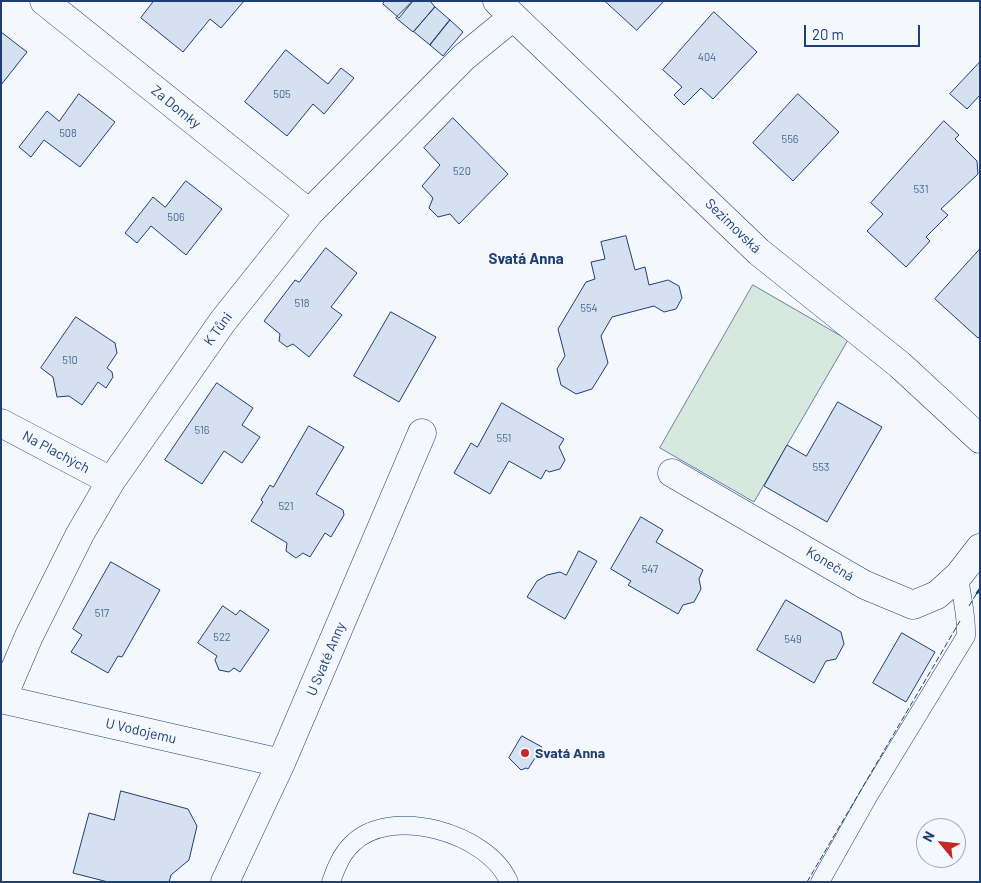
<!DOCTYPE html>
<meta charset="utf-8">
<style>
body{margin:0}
#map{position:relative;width:981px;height:883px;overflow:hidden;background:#f4f7fb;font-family:Barlow,sans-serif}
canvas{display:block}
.frame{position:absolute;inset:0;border:2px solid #1d3f73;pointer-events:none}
.north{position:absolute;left:916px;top:818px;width:50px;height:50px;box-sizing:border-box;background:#f4f7fb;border:1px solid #9eadc5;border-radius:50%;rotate:298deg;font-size:14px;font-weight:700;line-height:20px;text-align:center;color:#1d3f73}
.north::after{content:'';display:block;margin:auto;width:18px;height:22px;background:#c62828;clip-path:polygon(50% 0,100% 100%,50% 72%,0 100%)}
.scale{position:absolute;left:804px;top:25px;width:116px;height:22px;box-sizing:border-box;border:2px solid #1d3f73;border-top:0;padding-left:6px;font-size:15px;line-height:18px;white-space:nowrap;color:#1d3f73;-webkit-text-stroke:4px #f4f7fb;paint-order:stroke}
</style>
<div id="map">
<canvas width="981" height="883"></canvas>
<div class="frame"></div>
<div class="north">N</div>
<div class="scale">20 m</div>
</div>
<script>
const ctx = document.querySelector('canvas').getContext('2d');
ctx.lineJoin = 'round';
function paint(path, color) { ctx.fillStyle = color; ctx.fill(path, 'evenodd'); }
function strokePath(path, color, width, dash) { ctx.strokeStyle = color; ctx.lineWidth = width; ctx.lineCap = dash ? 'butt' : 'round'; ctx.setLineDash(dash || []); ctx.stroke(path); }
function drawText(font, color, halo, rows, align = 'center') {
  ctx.font = font + ' Barlow,sans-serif'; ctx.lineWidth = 4; ctx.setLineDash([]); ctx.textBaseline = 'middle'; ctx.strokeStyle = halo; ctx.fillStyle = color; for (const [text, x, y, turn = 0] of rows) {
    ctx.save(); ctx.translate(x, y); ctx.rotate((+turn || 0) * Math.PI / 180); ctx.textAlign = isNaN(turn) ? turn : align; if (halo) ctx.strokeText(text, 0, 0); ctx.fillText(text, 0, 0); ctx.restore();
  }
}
const green = new Path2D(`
 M753,285L848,340L754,502L660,448Z`);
paint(green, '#d7e8df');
strokePath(green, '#687fa3', 1);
const building = new Path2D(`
 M154,1H244L221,28L210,19L183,52L141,18Z
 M385,1H413L399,18L383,4Z
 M413,1H430L435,7L413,32L396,18Z
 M605,1H664L637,30Z
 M435,7L450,20L430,45L414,32Z
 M714,12L757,52L713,99L701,88L684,105L674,95L682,87L663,70Z
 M450,20L463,32L443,56L430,45Z
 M1,32L27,52L1,85Z
 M286,50L328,84L341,68L354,78L324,114L313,104L287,136L245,102Z
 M980,62V95L967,109L950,94Z
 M79,94L115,122L80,167L44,140L31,157L19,147L47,111L59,121Z
 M798,94L839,132L793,181L753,143Z
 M453,118L508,174L459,224L450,214L438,217L429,208L433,198L422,186L440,165L424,148Z
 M944,121L959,135L955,139L977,161L978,174L941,209L948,215L926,237L930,241L906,267L867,231L883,214L871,203Z
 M186,181L222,209L186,255L151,226L137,243L125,233L153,197L165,207Z
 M626,236L635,270L645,267L649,285L668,280L679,286L682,298L676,309L664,312L654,306L612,317L601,336L608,363L592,389L576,394L561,385L557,369L565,356L558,329L586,282L595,279L591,262L605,259L601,242Z
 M326,248L357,273L331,307L342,315L309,357L293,344L287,347L279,341L280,334L264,321L295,280L299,282Z
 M980,249V336L978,338L935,299Z
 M391,312L436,337L399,402L354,376Z
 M76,317L115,343L117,353L107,368L112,372L113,377L106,388L98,382L82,405L69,396L57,397L53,377L41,368Z
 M217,383L253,408L242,425L260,437L242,463L224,451L202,484L165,460Z
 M838,402L882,427L827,522L764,486L787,445L806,456Z
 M502,403L564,439L559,447L565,460L560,469L549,472L546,470L541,479L509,461L490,494L454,473L471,443L477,447Z
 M309,426L344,447L316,494L343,510L344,515L331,537L325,533L310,557L303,553L296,558L286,551L287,543L251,521L263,502L261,500L270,485L273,487Z
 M641,517L663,530L656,542L703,570L699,579L701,589L694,602L683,605L678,614L628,585L631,581L611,569Z
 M579,551L597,561L565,619L527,597L537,581L547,575L560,572L566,575Z
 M111,562L160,590L122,657L118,656L108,673L71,652L82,635L73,629Z
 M786,600L841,632L844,644L836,659L826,661L814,683L757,650Z
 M223,606L236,615L240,610L269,630L240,672L234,668L229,672L219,670L215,660L217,656L198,643Z
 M902,633L935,652L906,702L873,683Z
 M522,736L542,747L528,769L526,768L521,770L509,758Z
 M121,791L188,809L197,826L189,860L171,875L169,882H108L73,873L89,813L114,820Z`);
paint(building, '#d5e0f0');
strokePath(building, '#1d3f73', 1);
const lane = new Path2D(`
 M331,882C336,868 341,855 351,845C389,804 489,833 509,882
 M820,882L869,795L966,636C967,615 961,596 959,575`);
const street = new Path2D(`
 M44,1L309,213
 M497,1L759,252L900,365L980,439
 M1,423L111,481
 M672,473L865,585L913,605L937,595L959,575L980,548
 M1,699L281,763
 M2,699L29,636L80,534L111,481L223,321L309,213L464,57L513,17
 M225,882L281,763L422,433`);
strokePath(lane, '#1d3f73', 19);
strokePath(street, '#1d3f73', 29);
strokePath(lane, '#f4f7fb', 18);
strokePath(street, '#f4f7fb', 28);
strokePath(new Path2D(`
 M969,606L977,593
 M807,882L960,621`), '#1d3f73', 1, [6, 2.5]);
strokePath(new Path2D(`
 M977,593L980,589`), '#1d3f73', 2.5);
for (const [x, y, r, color] of [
 [525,753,5,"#c62828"]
]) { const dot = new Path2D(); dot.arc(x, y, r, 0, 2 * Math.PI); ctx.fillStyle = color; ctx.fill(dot); strokePath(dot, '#f4f7fb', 2); }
drawText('11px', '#4b6792', null, [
 ["404",707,57],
 ["505",282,94],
 ["508",68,133],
 ["556",790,139],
 ["520",462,171],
 ["531",921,189],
 ["506",176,217],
 ["518",302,303],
 ["554",589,308],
 ["510",70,360],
 ["516",202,430],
 ["551",504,438],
 ["553",821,467],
 ["521",286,506],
 ["547",650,569],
 ["517",102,613],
 ["522",222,637],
 ["549",793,639]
]);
drawText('14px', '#1d3f73', '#f4f7fb', [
 ["Za Domky",176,107,39],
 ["Sezimovská",733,226,44],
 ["K Tůni",218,329,-54],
 ["Na Plachých",56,452,28],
 ["Konečná",830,564,31],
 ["U Svaté Anny",326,659,-67],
 ["U Vodojemu",141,731,13]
]);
drawText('bold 14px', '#1d3f73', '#f4f7fb', [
 ["Svatá Anna",535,753]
], 'left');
drawText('bold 15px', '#1d3f73', '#f4f7fb', [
 ["Svatá Anna",526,259]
]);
</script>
